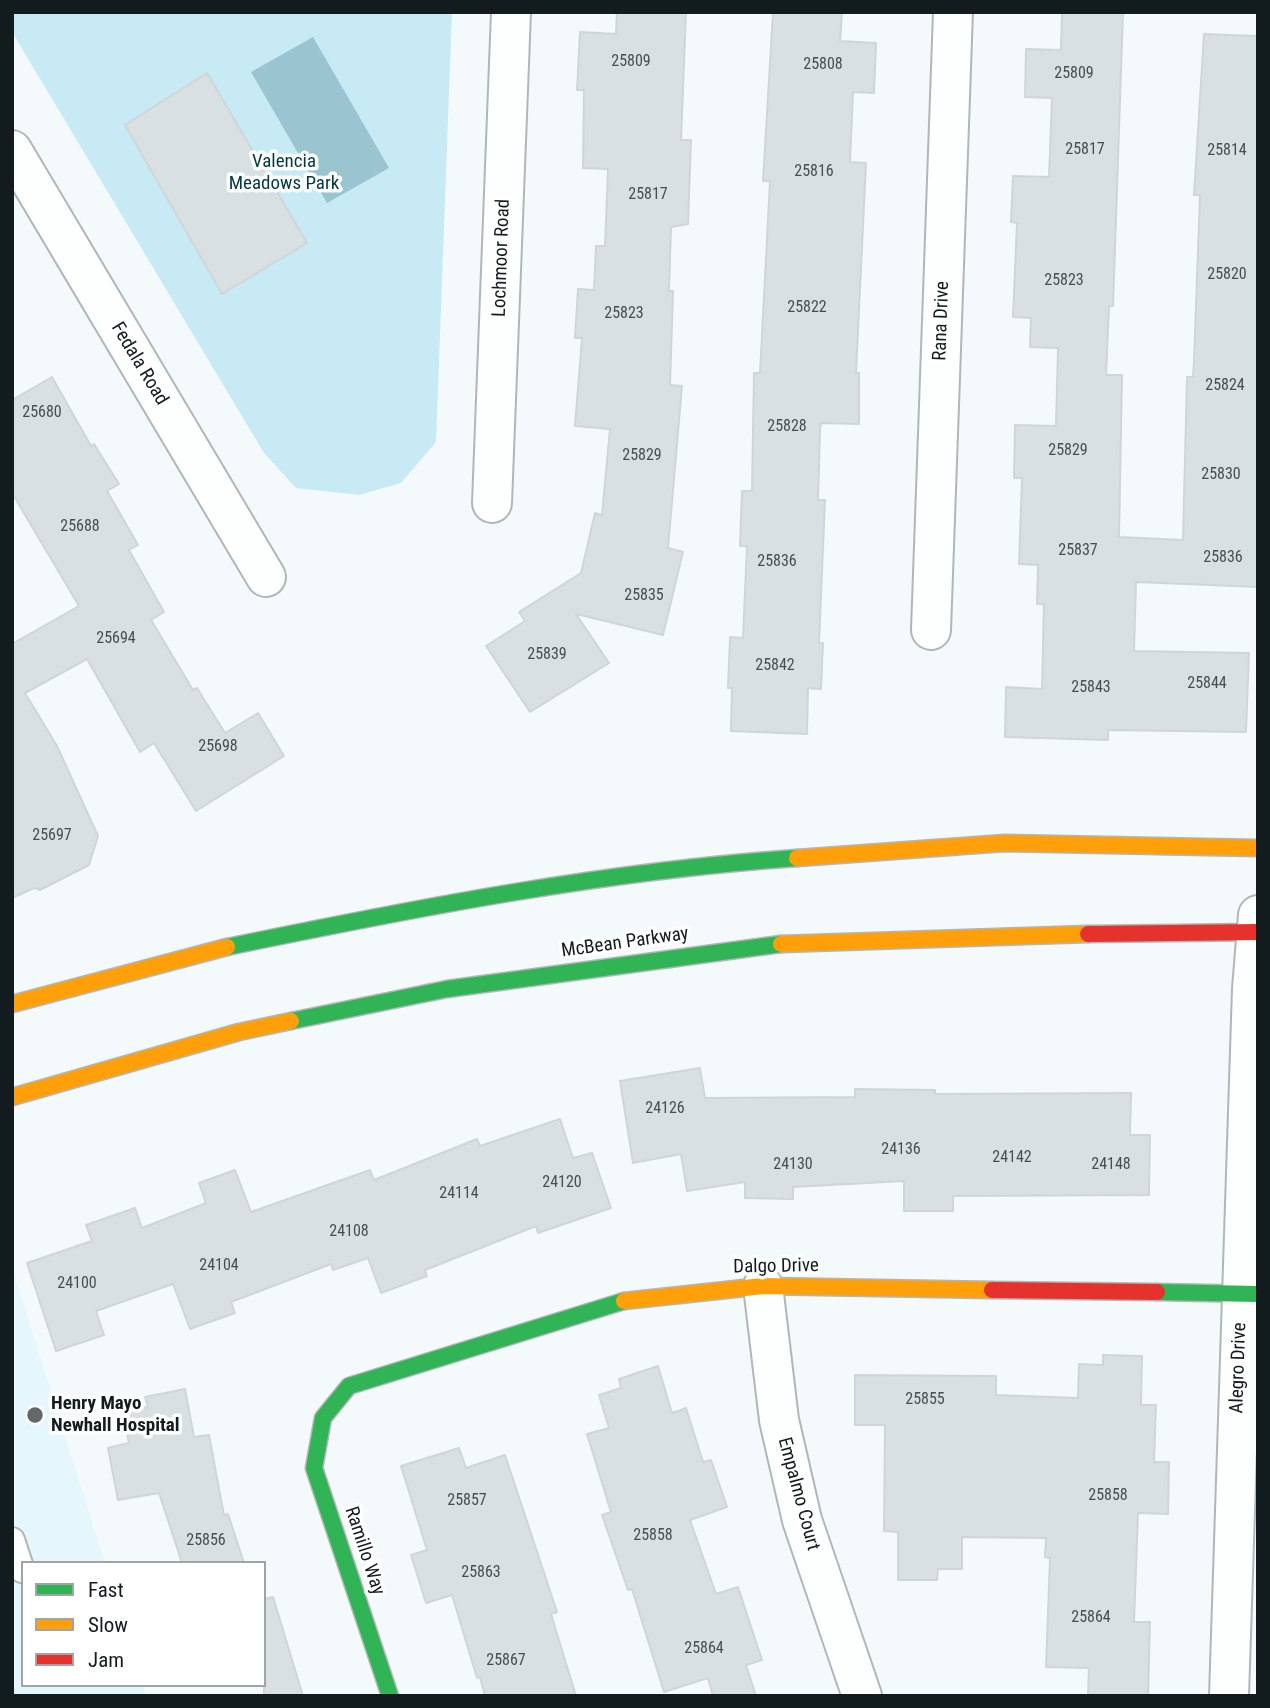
<!DOCTYPE html>
<style>
body{margin:0}
#map{position:relative;width:1270px;height:1708px;overflow:hidden;background:#f4fafb;font-family:"Roboto Condensed",sans-serif}
canvas{display:block}
.frame{position:absolute;inset:0;border:14px solid #121b1e;pointer-events:none}
.legend{position:absolute;left:21px;top:1561px;width:245px;height:126px;box-sizing:border-box;background:#fff;border:2px solid #a0a4a5;margin:0;padding:9px 12px;list-style:none;font-size:21px;color:#121b1e}
.legend li{display:flex;align-items:center;gap:14px;height:35px}
.legend b{width:35px;border:2px solid #a0a4a5}
</style>
<div id="map">
<canvas width="1270" height="1708"></canvas>
<div class="frame"></div>
<ul class="legend">
<li><b style="height:9px;background:#30b455"></b>Fast</li>
<li><b style="height:9px;background:#ff9f0a"></b>Slow</li>
<li><b style="height:9px;background:#e5322d"></b>Jam</li>
</ul>
</div>
<script>
const ctx = document.querySelector('canvas').getContext('2d');
ctx.lineJoin = 'round';
function paint(path, color) { ctx.fillStyle = color; ctx.fill(path, 'evenodd'); }
function strokePath(path, color, width, dash) { ctx.strokeStyle = color; ctx.lineWidth = width; ctx.lineCap = dash ? 'butt' : 'round'; ctx.setLineDash(dash || []); ctx.stroke(path); }
function drawText(font, color, halo, rows, align = 'center') {
  ctx.font = font + ' "Roboto Condensed",sans-serif'; ctx.lineWidth = 7; ctx.setLineDash([]); ctx.textBaseline = 'middle'; ctx.strokeStyle = halo; ctx.fillStyle = color; for (const [text, x, y, turn = 0] of rows) {
    ctx.save(); ctx.translate(x, y); ctx.rotate((+turn || 0) * Math.PI / 180); ctx.textAlign = isNaN(turn) ? turn : align; if (halo) ctx.strokeText(text, 0, 0); ctx.fillText(text, 0, 0); ctx.restore();
  }
}
paint(new Path2D(`
 M12,1267L105,1563H23V1685H143L146,1696H12Z`), '#e5f7fd');
paint(new Path2D(`
 M12,12H452L436,442L401,483L359,495L296,488L264,453L12,32Z`), '#c7eaf4');
paint(new Path2D(`
 M313,37L389,168L327,203L251,72Z`), '#9ac5d0');
const building = new Path2D(`
 M617,12H686L681,140H691L688,224L671,227L669,291H673L670,385L682,386L668,548L683,552L663,635L576,614L609,663L530,712L486,646L525,621L519,612L581,573L595,513L602,515L610,429L575,426L582,338H575L578,289L594,290L596,246H605L608,169L583,168L584,90H577L580,32L616,34Z
 M773,12H842L840,41L876,43L874,93L853,92L850,162L866,163L856,373H859V424L821,423L820,430L818,500H825L819,643H823L821,689L808,688L807,734L731,731L732,688H728L730,637L743,638L747,546H740L742,491H752L754,373H760L770,181H763Z
 M1062,12H1123L1113,306H1109L1106,375H1122L1119,537L1183,540L1187,377H1193L1194,361L1200,195H1194L1204,34L1258,36V587L1136,582L1134,651L1249,653L1246,732L1108,730V740L1005,737L1006,687L1042,689L1044,604H1037L1038,565L1019,564L1022,478H1014L1015,425L1056,426L1058,348L1030,347L1031,318L1013,317L1017,223L1011,222L1013,176L1049,177L1052,98L1025,97L1026,49L1061,50Z
 M207,73L307,243L222,294L125,125Z
 M52,377L91,446L94,444L119,484L107,491L138,545L129,550L164,612L151,620L193,690L197,688L225,733L258,713L284,756L196,811L154,743L140,752L87,659L25,693L57,746L98,836L89,865L40,890L34,888L12,898V644L79,606L12,493V400Z
 M700,1068L705,1098L855,1097V1089L935,1090V1094L1131,1093L1130,1135H1150L1149,1195L953,1196V1211H904V1181L793,1187V1199L745,1198V1182L687,1191L681,1154L633,1163L620,1081Z
 M560,1119L573,1158L592,1153L611,1208L538,1233L536,1226L425,1270L427,1276L381,1293L368,1258L333,1270L331,1264L231,1302L235,1313L190,1329L173,1284L96,1311L104,1335L56,1351L27,1263L92,1241L86,1225L135,1208L142,1228L206,1203L199,1183L235,1170L251,1212L370,1170L374,1180L477,1139L480,1146Z
 M1103,1355L1142,1356L1141,1405H1156L1154,1462H1169L1168,1514L1138,1513L1134,1622H1150L1148,1696H1088L1089,1668L1046,1667L1050,1558L1045,1557L1046,1538L962,1537V1569H938L937,1580H898V1532L884,1531L885,1425H855V1375L996,1376V1395L1078,1398L1079,1364L1103,1365Z
 M658,1366L672,1413L686,1408L703,1462L711,1460L727,1507L690,1520L716,1594L738,1587L762,1660L746,1665L756,1696H713L708,1678L664,1692L632,1589L628,1590L602,1515L611,1512L587,1434L609,1428L599,1395L621,1388L619,1379Z
 M185,1389L194,1437L209,1435L224,1515L228,1514L244,1563H182L159,1493L118,1500L108,1448L129,1443L123,1412L148,1407L145,1397Z
 M459,1448L466,1468L505,1455L557,1612L551,1614L576,1696H485L480,1677L477,1678L452,1595L426,1603L411,1555L427,1550L401,1466Z
 M273,1597L303,1696H264V1599Z`);
paint(building, '#d9e0e2');
strokePath(building, '#cfd6d8', 2);
const lane = new Path2D(`
 M12,1540L22,1570`);
const street = new Path2D(`
 M12,150L266,577
 M492,503L511,12
 M931,630L953,12
 M763,1286L779,1420L802,1520L862,1696
 M1229,1696L1252,989L1258,915`);
const fast = new Path2D(`
 M227,947C416,908 605,871 797,858
 M291,1021L447,989L781,944
 M1157,1292L1258,1294
 M390,1696L314,1468L323,1418L349,1386L624,1301`);
const slow = new Path2D(`
 M797,858L1005,843L1258,848
 M781,944L1088,934
 M12,1004L227,947
 M12,1097L239,1032L291,1021
 M624,1301L763,1286L992,1290`);
const jam = new Path2D(`
 M1088,934L1258,932
 M992,1290L1157,1292`);
strokePath(lane, '#b0b7b9', 28);
strokePath(street, '#b0b7b9', 42);
strokePath(fast, '#b0b7b9', 19);
strokePath(slow, '#b0b7b9', 19);
strokePath(jam, '#b0b7b9', 19);
strokePath(lane, '#fdfefe', 24);
strokePath(street, '#fdfefe', 38);
strokePath(fast, '#30b455', 16);
strokePath(slow, '#ff9f0a', 16);
strokePath(jam, '#e5322d', 16);
for (const [x, y, r, color] of [
 [35,1415,9,"#61696b"]
]) { const dot = new Path2D(); dot.arc(x, y, r, 0, 2 * Math.PI); ctx.fillStyle = color; ctx.fill(dot); strokePath(dot, '#fff', 2.5); }
drawText('16px', '#464e51', null, [
 ["25809",631,62],
 ["25808",823,65],
 ["25809",1074,74],
 ["25817",1085,150],
 ["25814",1227,151],
 ["25816",814,172],
 ["25817",648,195],
 ["25820",1227,275],
 ["25823",1064,281],
 ["25822",807,308],
 ["25823",624,314],
 ["25824",1225,386],
 ["25680",42,413],
 ["25828",787,427],
 ["25829",1068,451],
 ["25829",642,456],
 ["25830",1221,475],
 ["25688",80,527],
 ["25837",1078,551],
 ["25836",1223,558],
 ["25836",777,562],
 ["25835",644,596],
 ["25694",116,639],
 ["25839",547,655],
 ["25842",775,666],
 ["25844",1207,684],
 ["25843",1091,688],
 ["25698",218,747],
 ["25697",52,836],
 ["24126",665,1109],
 ["24136",901,1150],
 ["24142",1012,1158],
 ["24130",793,1165],
 ["24148",1111,1165],
 ["24120",562,1183],
 ["24114",459,1194],
 ["24108",349,1232],
 ["24104",219,1266],
 ["24100",77,1284],
 ["25855",925,1400],
 ["25858",1108,1496],
 ["25857",467,1501],
 ["25858",653,1536],
 ["25856",206,1541],
 ["25863",481,1573],
 ["25864",1091,1618],
 ["25864",704,1649],
 ["25867",506,1661]
]);
drawText('19px', '#003844', '#fff', [
 ["Valencia",284,162],
 ["Meadows Park",284,184]
]);
drawText('19px', '#121b1e', '#fff', [
 ["Lochmoor Road",502,258,-88],
 ["Rana Drive",942,321,-88],
 ["Fedala Road",139,364,59],
 ["McBean Parkway",625,943,-8],
 ["Dalgo Drive",776,1267,-1],
 ["Alegro Drive",1239,1368,-88],
 ["Empalmo Court",798,1494,75],
 ["Ramillo Way",364,1551,72]
]);
drawText('bold 19px', '#121b1e', '#fff', [
 ["Henry Mayo",51,1404],
 ["Newhall Hospital",51,1426]
], 'left');
</script>
